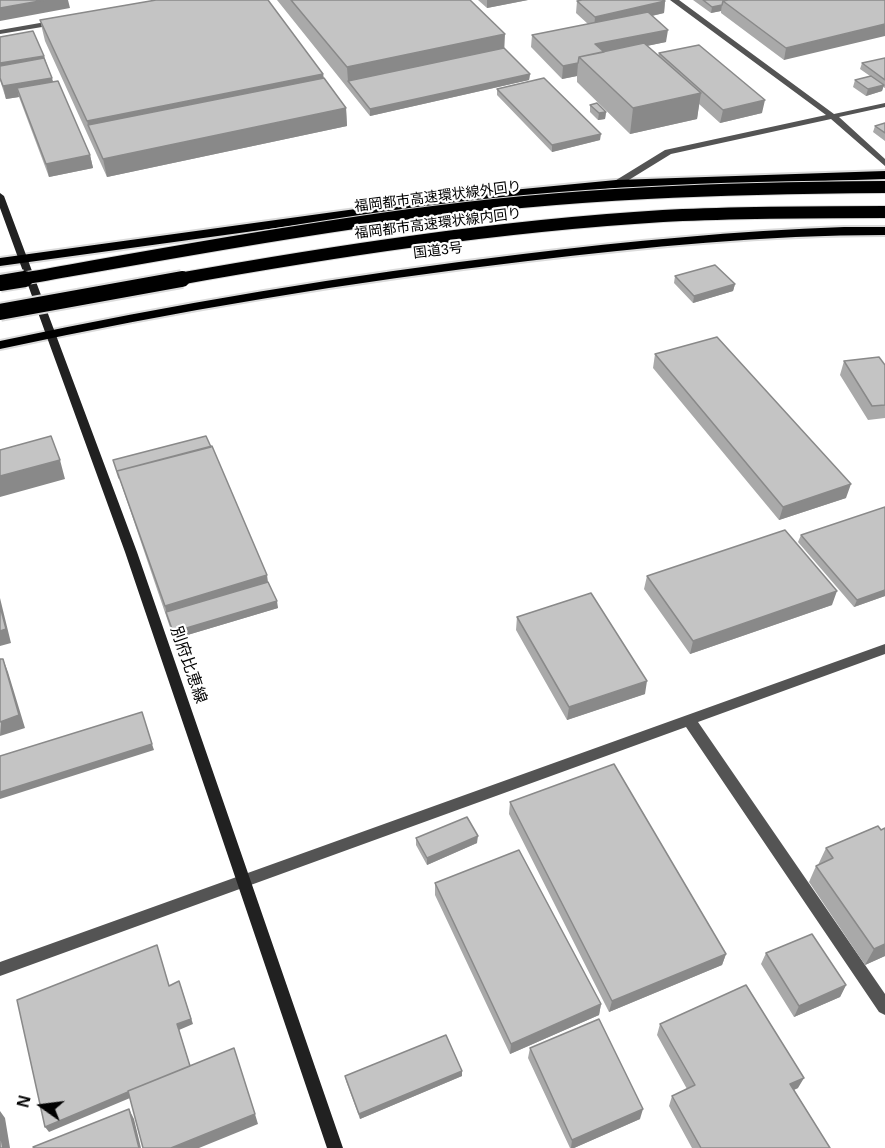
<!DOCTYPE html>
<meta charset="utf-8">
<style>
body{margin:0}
#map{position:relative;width:885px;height:1148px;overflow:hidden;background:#fff;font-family:Helvetica,sans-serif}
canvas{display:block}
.north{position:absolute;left:12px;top:1076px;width:60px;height:60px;-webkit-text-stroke:4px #fff;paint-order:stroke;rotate:284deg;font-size:16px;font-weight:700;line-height:24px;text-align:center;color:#000}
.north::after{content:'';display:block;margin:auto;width:21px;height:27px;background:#000;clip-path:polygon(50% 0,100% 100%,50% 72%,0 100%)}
</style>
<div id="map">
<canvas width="885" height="1148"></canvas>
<div class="north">N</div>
</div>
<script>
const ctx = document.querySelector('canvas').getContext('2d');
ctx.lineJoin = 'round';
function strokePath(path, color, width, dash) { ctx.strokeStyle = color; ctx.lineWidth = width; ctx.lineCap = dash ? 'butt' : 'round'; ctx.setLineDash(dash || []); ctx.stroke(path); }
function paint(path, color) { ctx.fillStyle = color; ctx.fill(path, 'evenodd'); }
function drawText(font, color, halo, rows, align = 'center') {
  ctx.font = font + ' Helvetica,"Noto Sans JP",sans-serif'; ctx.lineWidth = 4.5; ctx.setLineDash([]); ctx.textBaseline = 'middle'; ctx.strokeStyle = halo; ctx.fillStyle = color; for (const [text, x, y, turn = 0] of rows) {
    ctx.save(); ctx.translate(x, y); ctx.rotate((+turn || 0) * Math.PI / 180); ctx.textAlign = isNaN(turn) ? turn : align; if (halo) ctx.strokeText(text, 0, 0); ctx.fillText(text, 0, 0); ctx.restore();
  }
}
const trunk = new Path2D(`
 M885,171V179L616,188L450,204L0,266V258L450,196L616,180Z
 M844,227H885V235C765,235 647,247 528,261C350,282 175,311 0,349V341C173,304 347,275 523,254C630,241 736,231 844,227Z`);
strokePath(trunk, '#dbdbdb', 4);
paint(new Path2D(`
 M670,0H679L834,114L885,103V107L839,117L885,159V166L831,119L671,154L619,186H613V182L665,150L826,115Z
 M885,644V654L698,722L885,994V1015L879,1012L686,727L0,976V962Z`), '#545454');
paint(new Path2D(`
 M57,20H60V24L0,34V30Z`), '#545454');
paint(new Path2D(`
 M0,193L4,196L137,552L343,1148H327L125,552L0,208Z`), '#212121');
paint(trunk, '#000');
const motorwayBridgeFar1 = new Path2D(`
 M16,280C147,257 278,233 410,215C567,193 727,188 885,187
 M173,280C335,251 499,226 663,216C737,212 811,212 885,212`);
const motorwayBridge = new Path2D(`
 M0,283L25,279
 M0,312L182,279`);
strokePath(motorwayBridgeFar1, '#dbdbdb', 14, []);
strokePath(motorwayBridge, '#dbdbdb', 20, []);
strokePath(motorwayBridgeFar1, '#000', 12);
strokePath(motorwayBridge, '#000', 16);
paint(new Path2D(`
 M277,0H470L504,49L530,74L529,80L370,116Z
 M478,0H528L487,8Z
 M693,0H885L784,60L721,13V11L711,13Z
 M577,1H665L664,13L652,16L666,42L646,46L658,56L659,53L762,113L720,123L699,104L697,119L630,134L577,82V76L562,79L531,47L532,35L588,24L576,13Z
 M40,20L323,74L324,78L346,108L347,126L107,177L45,41Z
 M0,37L44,56L53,82L90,155L93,168L49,177L19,97L6,99L0,80Z
 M885,58V88L883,87L882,91L866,96L853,87L855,80L870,76L860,69L862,63Z
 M497,89L600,140L552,152L497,95Z
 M590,105L606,112L605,119L598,120L590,112Z
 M885,123V141L873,132L875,126Z
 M675,276L735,284L733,291L693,303L674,283Z
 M655,354L846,498L779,520L653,368Z
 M844,361L885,365V418L868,420L840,375Z
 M113,460L268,582L278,608L174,639Z
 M801,535L885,596L854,607L798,542Z
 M647,576L832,605L690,654L644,589Z
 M517,617L645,694L567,720L516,630Z
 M510,802L726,954L722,965L609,1012L509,814Z
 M878,826L885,956L865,965L809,882L816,866L818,865L826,848Z
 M416,838L477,843L427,865L416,845Z
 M435,883L601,1004L599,1015L510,1054L435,895Z
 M766,953L846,985L840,997L794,1017L761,964Z
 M660,1024L798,1088L794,1090L830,1148H692L669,1106L672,1096L687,1089L657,1035Z
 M530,1048L640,1119L574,1148H570L528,1058Z
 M345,1076H462L360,1119L346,1081Z`), '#a9a9a9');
paint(new Path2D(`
 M45,0H68L70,8L0,21V8Z
 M487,0H528L487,8Z
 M665,1L664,13L594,29L595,17Z
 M722,5L721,11L711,13L712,7Z
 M885,24V36L784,60L786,48Z
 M668,30L666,42L594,57L595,44Z
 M505,34L504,55L348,81L347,67Z
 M44,56L46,68L0,76V63Z
 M578,63L577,76L562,79L563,66Z
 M323,74L325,95L88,125L87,121Z
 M530,74L529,80L370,116V109Z
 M52,78L55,90L17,88L19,97L6,99L3,86Z
 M884,85L882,91L866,96L868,89Z
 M701,93L697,119L630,134L633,108Z
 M765,100L762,113L720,123L723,110Z
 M346,108L347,126L107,177L103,159Z
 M606,112L605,119L598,120L599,113Z
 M601,134L600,140L552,152V145Z
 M90,155L93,168L49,177L46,164Z
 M735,284L733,291L693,303L694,296Z
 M60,460L65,479L0,497V476Z
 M851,484L846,498L779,520L783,507Z
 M267,575L269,589L168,619L165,606Z
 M885,590V596L854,607L857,600Z
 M837,591L832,605L690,654L693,641Z
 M0,598L11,643L0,646Z
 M277,601L278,608L174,639L173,632Z
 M3,659L8,672L25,728L0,736Z
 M647,681L645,694L567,720L569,707Z
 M152,744L154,750L0,799V792Z
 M478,836L477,843L427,865V858Z
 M885,944V956L865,965L874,949Z
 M726,954L722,965L609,1012L612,1001Z
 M179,981L193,1024L179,1030L192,1072L49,1132L45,1127L177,1024Z
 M846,985L840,997L794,1017L799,1006Z
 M601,1004L599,1015L510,1054L511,1044Z
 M462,1071V1076L360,1119L359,1114Z
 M804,1078L798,1088L784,1094L790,1084Z
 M129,1109L134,1119L141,1148H139Z
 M643,1109L640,1119L574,1148H571L572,1140Z
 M0,1111L5,1118L10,1148H3L0,1133Z
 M255,1114L258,1124L199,1148H171Z`), '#898989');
const building = new Path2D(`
 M0,0H45L0,8Z
 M156,0H268L323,74L87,121L40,20Z
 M291,0H470L505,34L347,67Z
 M582,0H664L665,1L595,17L577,1Z
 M703,0H728L723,1L722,5L712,7Z
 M728,0H885V24L786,48L723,1Z
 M648,12L668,30L595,44L604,52L579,57L578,63L563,66L532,35Z
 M33,31L44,56L0,63V37Z
 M644,43L701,93L633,108L579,57Z
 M699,45L765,100L723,110L659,53Z
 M504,48L530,74L370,109L348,81Z
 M44,58L52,78L3,86L0,78V66Z
 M885,58V80L862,63Z
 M871,76L884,85L868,89L855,80Z
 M324,78L346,108L103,159L88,125Z
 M544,78L601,134L552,145L497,89Z
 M58,81L90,155L46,164L17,88Z
 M597,103L606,112L599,113L590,105Z
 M885,123V133L875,126Z
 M715,265L735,284L694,296L675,276Z
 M717,337L851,484L783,507L655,354Z
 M879,357L885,365V405L872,406L844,361Z
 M51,436L60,460L0,476V450Z
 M206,436L211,447L117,471L119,478L113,460Z
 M212,446L267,575L165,606L117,471Z
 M885,507V590L857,600L801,535Z
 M785,530L837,591L693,641L647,576Z
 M268,582L277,601L173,632L166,612Z
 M591,593L647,681L569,707L517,617Z
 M0,606L6,629L0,631Z
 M0,659H3L19,715L0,722Z
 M142,712L152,744L0,792V756Z
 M614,764L726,954L612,1001L510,802Z
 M467,817L478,836L427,858L416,838Z
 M878,826L881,830L885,828V944L874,949L816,866L833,858L826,848Z
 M519,850L601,1004L511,1044L435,883Z
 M812,934L846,985L799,1006L766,953Z
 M157,945L169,986L179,981L191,1019L177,1024L190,1066L128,1091V1092L45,1127L17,1000Z
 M746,985L804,1078L790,1084L830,1148H701L672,1096L695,1085L660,1024Z
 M599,1019L643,1109L572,1140L530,1048Z
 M446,1035L462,1071L359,1114L345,1076Z
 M234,1048L255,1114L171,1148H143L128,1091Z
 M129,1109L139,1148H34L33,1147Z
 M0,1133L3,1148H0Z`);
paint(building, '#c4c4c4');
strokePath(building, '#898989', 1.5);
drawText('14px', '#000', '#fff', [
 ["福岡都市高速環状線外回り",438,197,-7],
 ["福岡都市高速環状線内回り",438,224,-7],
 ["国道3号",438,251,-7]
]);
drawText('16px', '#000', '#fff', [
 ["別府比恵線",188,665,71]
]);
</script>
